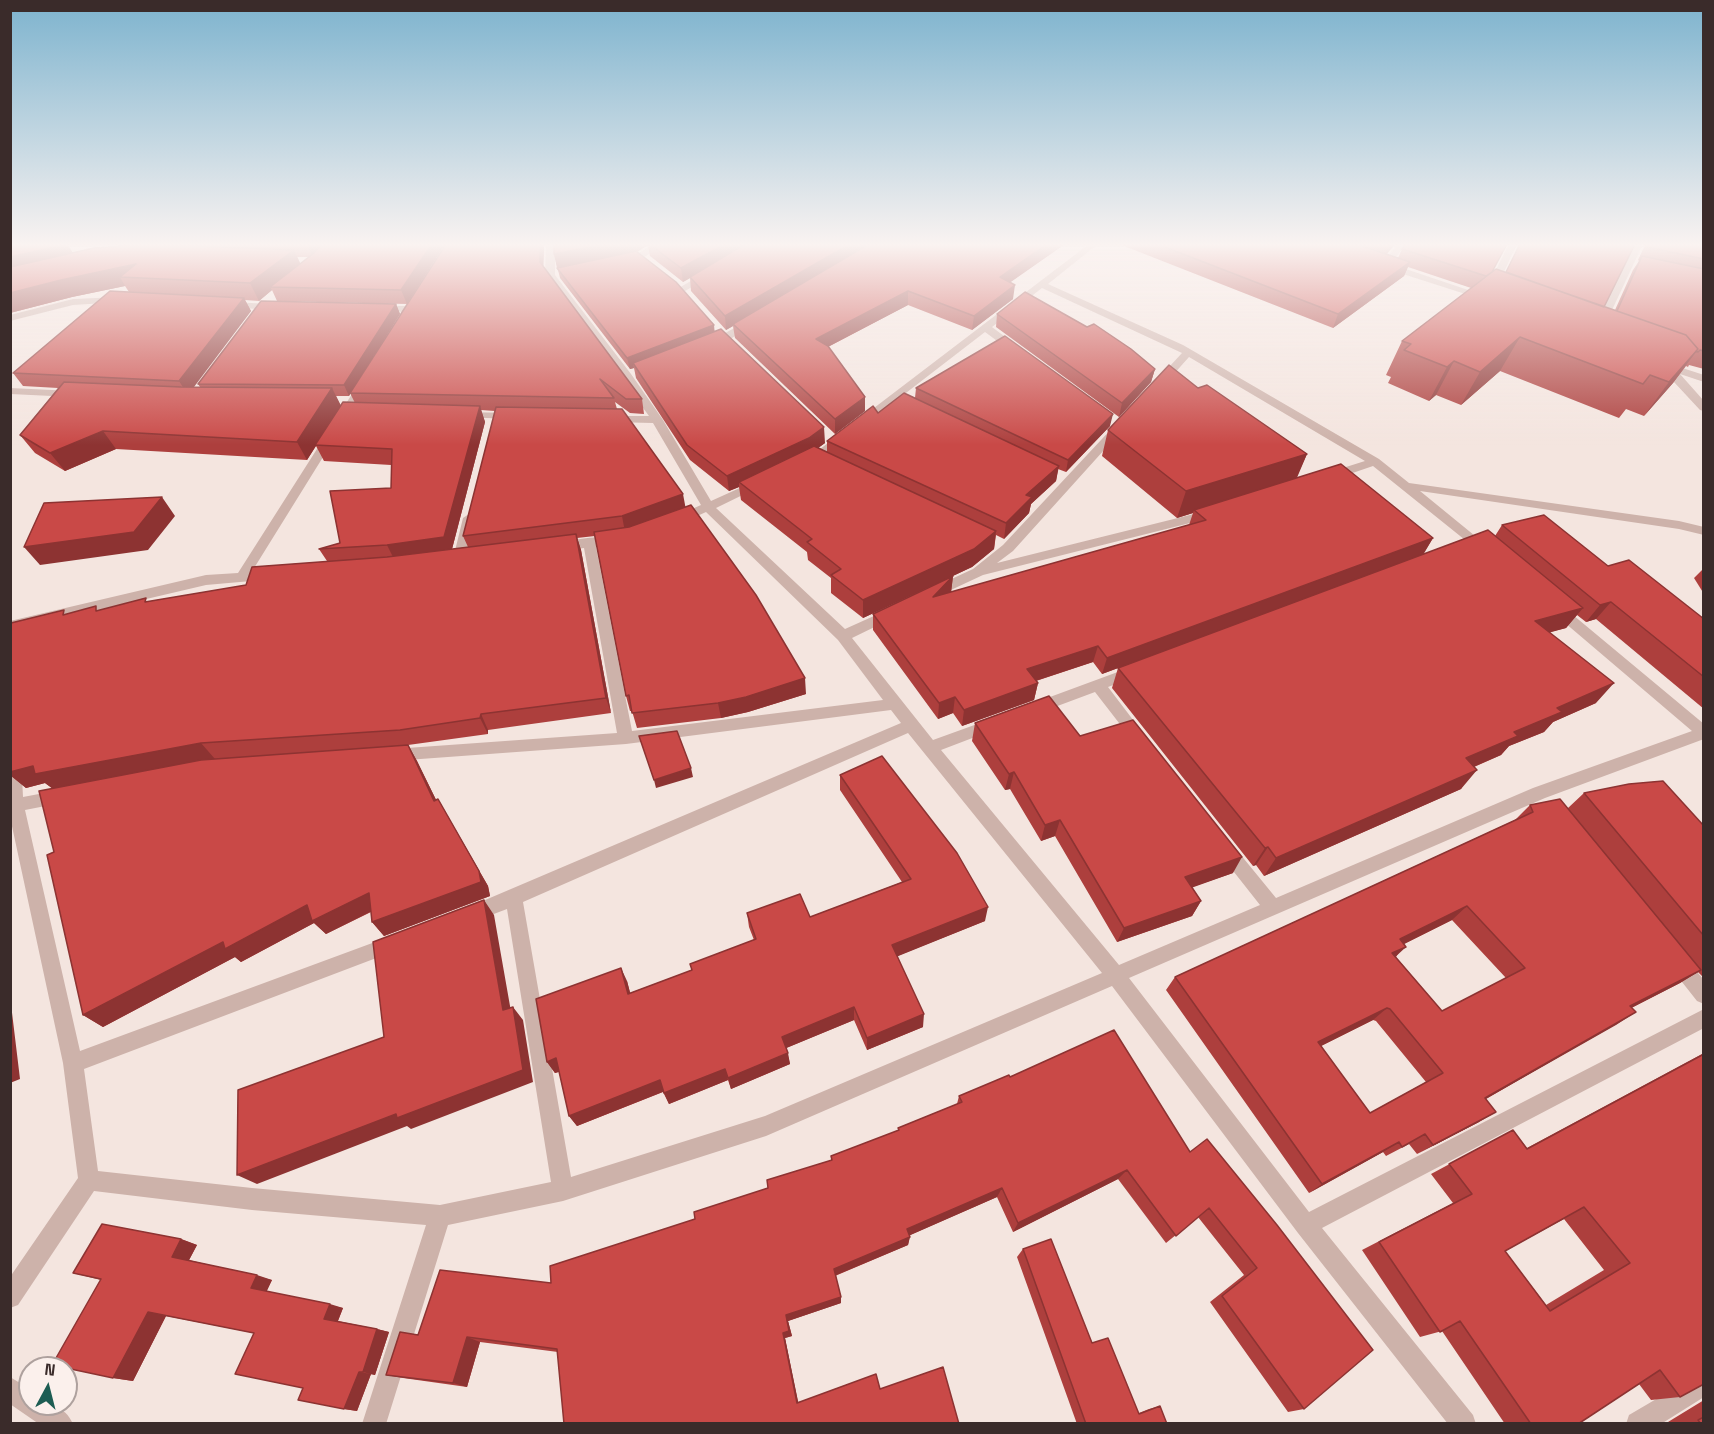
<!DOCTYPE html>
<style>
body{margin:0}
#map{position:relative;width:1714px;height:1434px;overflow:hidden;background:#f4e5df;font-family:"Space Grotesk",sans-serif}
canvas{display:block}
.frame{position:absolute;inset:0;border:12px solid #3a2b2a;pointer-events:none}
.north{position:absolute;left:18px;top:1356px;width:60px;height:60px;box-sizing:border-box;background:#fbf0ec;border:2px solid #aea19e;border-radius:50%;rotate:7deg;font-size:16px;font-weight:700;line-height:24px;text-align:center;color:#3a2b2a}
.north::after{content:'';display:block;margin:auto;width:21px;height:27px;background:#1d5d53;clip-path:polygon(50% 0,100% 100%,50% 72%,0 100%)}
</style>
<div id="map">
<canvas width="1714" height="1434"></canvas>
<div class="frame"></div>
<div class="north">N</div>
</div>
<script>
const ctx = document.querySelector('canvas').getContext('2d');
ctx.lineJoin = 'round';
function paint(path, color) { ctx.fillStyle = color; ctx.fill(path, 'evenodd'); }
function strokePath(path, color, width, dash) { ctx.strokeStyle = color; ctx.lineWidth = width; ctx.lineCap = dash ? 'butt' : 'round'; ctx.setLineDash(dash || []); ctx.stroke(path); }
paint(new Path2D(`
 M540,244L555,245V275L631,374L663,420L711,501L753,482L757,481L763,485L716,508L845,629L885,611H895L897,614L895,617L852,638L933,740L991,719L996,721L999,725L996,729L941,750L1119,965L1260,905L1219,853L1217,848L1219,843L1225,841L1231,843L1276,898L1533,788L1692,731L1551,611L1549,608L1551,605H1561L1704,724V739L1545,798L1129,978L1309,1212L1704,1009V1028L1322,1228L1473,1415L1476,1424H1448L1298,1233L1112,986L766,1136L563,1201L448,1225L386,1424H362L426,1225L252,1210L94,1191L18,1305L10,1308V1277L78,1178L63,1063L10,817V753L18,754L21,758L23,797L60,790L66,792L68,797L66,802L25,810L80,1051L394,935L400,937L403,943L400,949L84,1069L98,1171L252,1188L440,1205L551,1182L507,909L470,923L464,921L461,915L464,909L901,723L891,710L626,744L393,761L388,759L385,755L388,751L393,749L617,733L584,548L559,551L553,547C559,540 615,533 621,540L615,544L596,547L632,731L883,700L838,640L706,512L682,523H674L672,520L674,517L701,505L653,423L610,422L604,419L610,416H649L545,275L546,247ZM908,733L1102,973L765,1116L571,1177L523,902Z
 M654,244H664L643,258L622,263L617,260L637,254Z
 M1089,244H1098L1048,284L1183,345L1379,459L1409,483L1679,521L1704,527V535L1679,529L1420,491L1491,549L1485,553L1480,552L1373,466L1335,479H1327V473L1365,461L1189,357L1164,385H1156V381L1182,353L1042,288L992,327L1020,348V352H1012L985,332L819,460L806,466L802,465V459L811,456Z
 M1398,244H1406L1391,264L1489,297L1481,299L1384,268L1381,265Z
 M1509,244H1517L1497,287L1489,289L1487,287Z
 M1635,244H1643L1605,325L1596,327L1595,325Z
 M708,271L713,274L711,276L685,291L677,289Z
 M119,297L124,300L122,302L73,305L10,321V315L73,299Z
 M227,302L275,304L280,307L275,310L224,307V303Z
 M377,306H411L416,309L411,312L374,311V307Z
 M749,320L757,322L729,340L710,347L705,344Z
 M1664,362L1704,375V382L1680,374L1704,401V411L1700,410L1660,367V363Z
 M364,380L369,383L251,573H274L276,576L274,579L206,585L10,631V621L206,575L238,573L359,383Z
 M10,388L73,391L78,394L73,397L10,394Z
 M463,412L514,413L520,416L514,419L459,417L457,415Z
 M1119,424L1123,425V429L1013,551L997,563L1210,510L1214,511L1216,514L1214,517L983,575L938,596H928L926,593L928,590L973,569L1003,545L1115,425Z
 M469,514L475,518L465,559L459,563L453,559L463,518Z
 M1134,666L1139,667L1141,671L1139,675L1108,687L1143,733L1146,737L1143,741H1133L1095,692L1036,714L1031,712L1029,708L1031,704Z
 M1677,953L1683,956L1704,980V1004L1697,1001L1671,968L1668,962L1671,956Z
 M1704,1371V1397L1661,1424H1626L1629,1415Z
 M10,1377L30,1389V1404C48,1404 65,1405 73,1424H39L10,1404Z`), '#cdb2aa');
paint(new Path2D(`
 M10,244H67L73,253L172,245L171,244H445L407,304L277,301L272,290L259,301L245,300L251,311L193,387H200L198,384L396,304L400,314L359,379L544,248L543,268L642,399L644,414L630,413L615,402L617,409L685,507L806,694L748,712L721,718L637,728L632,711H630L626,696L595,536L577,538L581,550L611,713L488,730V734L408,745L417,761L436,800L438,799L447,815L488,886L490,896L384,936L372,922L371,912L326,934L314,923L241,962L235,957L103,1027L83,1015L54,852L52,788L45,783L26,788L10,775V630L67,614L99,610L246,585L327,561L319,549L340,543L391,488V465L324,461L316,446L307,460L116,449L65,471L35,453L20,435L58,388L23,386L13,373L129,292L125,286L72,297L10,313ZM297,257H309L300,264ZM350,393L355,403L341,406L336,396H349ZM481,410L495,411L463,536L468,547L452,549L485,422Z
 M554,244H1065L1010,282L1013,299L972,330L908,305L828,347L865,411L835,434L735,338L733,326L726,330L691,291L690,278L683,282L650,256L648,245L637,252L825,443L818,448L827,452V441L878,413L915,398L916,388L1110,426L1066,472L1058,469L1056,481L1031,504L1029,513L1004,539L996,535L994,549L972,567L863,618L831,593V578L808,560L807,552L741,500L739,487L729,491L690,460L636,378L634,368L630,369L560,278L554,254Z
 M1119,244H1395L1387,254L1398,258L1402,249L1492,272H1506L1519,245L1518,244H1635L1604,307L1615,310L1633,270L1639,261L1638,260L1645,245L1644,244H1704V369L1689,365L1688,367L1686,366L1673,383L1644,416L1626,409L1619,418L1500,371L1461,405L1436,395L1429,401L1388,383L1391,377L1386,375L1402,341L1471,288L1408,267L1404,276L1333,328Z
 M997,314L1155,369L1151,382L1119,417L996,327Z
 M1198,388L1307,454L1296,478L1433,538L1423,554L1495,536L1502,525L1608,566L1704,619V709L1596,619L1586,622L1577,615L1566,628L1550,632L1596,703L1553,722L1544,732L1509,746L1501,755L1474,767L1461,789L1264,876L1256,865L1253,866L1112,688L1118,668L1102,674L1093,662L1036,681L1038,683L1034,700L962,726L953,713L938,719L873,630V614L953,576L951,592L1189,525L1193,513L1177,518L1102,456L1108,430Z
 M1704,568V594L1694,578Z
 M975,723L1080,736L1233,873L1192,887L1201,901L1192,916L1117,942L1055,836L1041,841L1010,789L1005,790L972,741Z
 M840,775L985,921L897,956L923,1027L867,1050L854,1020L786,1048L790,1064L731,1089L728,1080L669,1104L663,1092L577,1126L569,1116L559,1072L555,1073L547,1062L627,981L630,993L692,970L754,940L749,927L747,913L810,917L902,882L840,790Z
 M1584,793L1704,826V978L1698,972L1680,983L1631,1008L1636,1012L1486,1099L1479,1122L1417,1154L1409,1144L1386,1156L1383,1152L1309,1193L1166,990L1175,977L1515,820L1530,805L1568,808ZM1452,920L1506,978L1442,1011L1396,957L1404,944ZM1373,1020L1376,1021L1426,1082L1370,1113L1321,1046Z
 M1704,1053V1384L1680,1397L1651,1400L1639,1384L1578,1424H1505L1442,1331L1420,1337L1362,1250L1453,1203L1431,1174L1513,1130L1527,1148ZM1564,1219L1604,1270L1546,1305L1505,1251Z
 M1010,1077L1190,1152L1277,1225L1304,1409L1288,1412L1210,1302L1244,1275L1198,1217L1166,1243L1118,1179L1013,1232L997,1197L910,1235L908,1245L835,1276L841,1297V1303L788,1321L792,1336L785,1338L798,1402L880,1389L959,1424H564L558,1352L480,1342L467,1387L403,1378L386,1375L418,1335L551,1283L831,1160V1156L898,1131V1128L957,1104L959,1096Z
 M181,1239L197,1245L189,1260L272,1280L266,1291L343,1308L338,1321L377,1329L389,1332L375,1375L371,1374L357,1411L344,1409L303,1388L254,1333L166,1316L133,1381L113,1378L101,1280L73,1273Z
 M1023,1249L1092,1343L1139,1413L1149,1409L1160,1406L1167,1424H1077L1017,1257Z
 M1704,1400V1424H1669L1668,1422Z`), '#ad3f3d');
paint(new Path2D(`
 M67,244L78,261L10,277V257Z
 M307,244H325L313,258Z
 M432,244H445L407,304L401,290Z
 M540,244H543L544,248L543,276L540,262Z
 M606,244H648V245L636,252L557,268L554,254Z
 M725,244H750L690,277V278L683,282L681,268Z
 M850,244H873L733,324V326L726,330L725,316Z
 M1047,244H1065L998,291L1000,277Z
 M1390,244H1395L1383,258L1389,245Z
 M294,250L302,267L270,287L272,290L259,301L250,283Z
 M1410,262L1404,276L1333,328L1338,314Z
 M136,264L120,277L125,286L72,297L10,313V293L61,280Z
 M1015,285L1013,299L972,330L974,316Z
 M908,291V305L816,353V339Z
 M244,298L251,311L188,395L179,381Z
 M396,304L400,314L349,396L344,385Z
 M714,325L715,336L633,363L634,368L630,369L627,358Z
 M1520,337L1500,371L1461,405L1480,372Z
 M1698,349L1673,383L1644,416L1669,382Z
 M1454,361L1436,395L1429,401L1447,367Z
 M1155,369L1151,382L1119,417L1122,403Z
 M332,388L341,406L307,460L297,442Z
 M865,397V411L835,434V419Z
 M480,406L485,422L451,553L395,561L387,545Z
 M1113,414L1110,426L1066,472L1068,460Z
 M824,427L825,443L810,454L739,482V487L729,491L727,476Z
 M103,431L116,449L65,471L50,453Z
 M1307,454L1296,480L1194,510L1193,513L1177,518L1186,491Z
 M1059,466L1056,481L1031,504L1029,513L1004,539L1006,523L1026,495Z
 M683,494L686,510L625,532L622,516Z
 M162,497L175,516L148,550L40,565L24,547Z
 M996,531L994,549L972,567L863,618V600Z
 M576,534L581,550L611,713L606,698Z
 M1433,538L1423,555L1102,674L1107,658Z
 M953,576L951,593L933,597Z
 M1611,602L1596,619L1586,622L1600,605Z
 M1583,608L1566,628L1519,641L1535,621Z
 M1098,646L1093,662L1023,685L1027,669Z
 M805,678L806,694L748,712L721,718L718,703Z
 M1038,683L1034,700L962,726L964,710Z
 M1614,683L1596,703L1553,722L1544,732L1509,746L1501,755L1450,777L1466,758L1557,708Z
 M955,697L953,713L938,719L939,703Z
 M481,714L488,730V734L480,718Z
 M201,743L215,759L53,789L45,783L26,788L10,775V772L33,766Z
 M408,745L417,761L444,816L434,801Z
 M691,768L693,777L656,788L654,780Z
 M1477,770L1461,789L1264,876L1276,858Z
 M1014,772L1010,789L1005,790L1009,774Z
 M438,799L488,886L490,896L384,936L372,922Z
 M1060,820L1055,836L1041,841L1045,825Z
 M1268,847L1256,865L1253,866L1265,848Z
 M1242,857L1233,873L1177,893L1185,877Z
 M369,893L380,907L326,934L314,923L241,962L235,957L103,1027L83,1015L223,942L307,905Z
 M484,900L494,915L513,1023L503,1010Z
 M1201,901L1192,916L1117,942L1124,928Z
 M1467,906L1452,920L1386,953L1400,939Z
 M988,907L985,921L891,959L892,945Z
 M1406,947L1392,960V953Z
 M621,968L627,981L634,1007L628,994Z
 M1701,970L1680,983L1610,1019L1630,1006Z
 M10,996L20,1079L10,1083Z
 M513,1007L523,1020L533,1082L411,1129L407,1126L257,1184L237,1175Z
 M854,1007V1020L784,1049L782,1037Z
 M1387,1008L1373,1020L1305,1054L1318,1042Z
 M1636,1012L1616,1025L1468,1109L1485,1098Z
 M924,1014L923,1027L867,1050V1038Z
 M788,1053L790,1064L731,1089L728,1078Z
 M556,1058L564,1070L555,1073L547,1062Z
 M725,1069L728,1080L669,1104L664,1093Z
 M660,1080L665,1091L577,1126L569,1116Z
 M1496,1112L1479,1122L1417,1154L1433,1145Z
 M1399,1142L1383,1152L1309,1193L1322,1184Z
 M1127,1170L1118,1179L1013,1232L1018,1223Z
 M1002,1188L997,1197L906,1237L907,1229Z
 M910,1237L908,1245L834,1276V1269Z
 M181,1239L197,1245L188,1262L172,1257Z
 M257,1275L272,1280L266,1293L251,1288Z
 M841,1297V1303L788,1321L792,1336L785,1338L799,1406L797,1403L783,1333L786,1315Z
 M330,1304L343,1308L337,1323L324,1319Z
 M148,1312L166,1316L133,1381L113,1378Z
 M377,1329L389,1332L375,1375L363,1372Z
 M467,1337L480,1342L467,1387L453,1383Z
 M359,1372L371,1374L357,1411L344,1409Z`), '#8d3332');
const building = new Path2D(`
 M10,244H67L10,257Z
 M149,244L294,250L250,283L120,277L136,264L61,280L10,293V267L94,248Z
 M322,244H432L401,290L270,287L314,253Z
 M446,244H540V262L642,399H626L600,379L614,398L350,393Z
 M554,244H606L554,254Z
 M649,244H725L681,268Z
 M745,244H850L725,316L690,277Z
 M869,244H1047L1000,277L1015,285L974,316L908,291L816,339L828,346L865,397L835,419L733,324Z
 M1157,244H1356L1410,262L1338,314Z
 M1405,244H1507L1492,272L1486,276L1402,249Z
 M1520,244H1635L1604,307L1506,272Z
 M1648,244H1704V259L1647,247Z
 M636,251L676,282L714,325L627,358L557,268Z
 M1642,256L1704,269V351L1700,350L1698,352L1696,351L1698,349L1686,335L1617,311Z
 M1496,269L1686,335L1698,349L1669,382L1650,375L1643,384L1520,337L1480,372L1454,361L1447,367L1404,350L1411,344L1402,341Z
 M110,291L244,298L179,381L13,373Z
 M1025,292L1087,327L1094,324L1131,349L1155,369L1122,403L997,314Z
 M261,301L396,304L344,385L198,384Z
 M721,329L824,427L809,438L727,476L687,445L633,363Z
 M1005,336L1113,414L1068,460L916,388Z
 M1169,365L1198,388L1207,385L1307,454L1186,491L1108,430Z
 M64,382L181,387L332,388L297,442L103,431L50,453L20,435Z
 M904,393L1059,466L1026,495L1032,497L1006,523L827,441L873,406L878,413Z
 M343,402L480,406L444,537L387,545L319,549L340,543L330,491L391,488L392,449L315,445Z
 M496,407L622,409L683,494L622,516L463,536Z
 M814,446L996,531L974,549L863,600L831,575L841,569L807,542L812,539L739,482Z
 M1341,464L1433,538L1107,658L1098,646L1027,669L1038,683L964,710L955,697L939,703L873,614L953,576L933,597L1206,520L1194,510Z
 M162,497L134,532L24,547L44,503Z
 M691,505L756,595L805,678L746,697L718,703L632,713L629,695L626,696L594,532L629,527Z
 M1544,515L1608,566L1629,560L1704,619V677L1611,602L1600,605L1502,525Z
 M1488,530L1583,608L1535,621L1614,683L1557,708L1562,712L1514,732L1518,736L1466,758L1477,770L1276,858L1268,847L1265,848L1118,668Z
 M576,534L606,698L481,714L480,718L400,730L201,743L35,774L33,766L10,772V630L11,623L64,610L63,615L96,606V611L146,598L145,602L246,585L252,567L387,557Z
 M1049,696L1080,736L1133,720L1242,857L1185,877L1201,901L1124,928L1060,820L1045,825L1014,772L1009,774L975,723Z
 M677,731L691,768L654,780L639,736Z
 M408,745L434,801L438,799L479,871L481,882L372,922L369,893L312,921L307,905L225,949L223,942L83,1015L47,855L54,852L39,791L201,760Z
 M882,756L957,853L988,907L892,945L924,1014L867,1038L854,1007L782,1037L788,1053L728,1078L725,1069L664,1093L660,1080L569,1116L556,1058L547,1062L536,999L621,968L628,994L692,970L690,964L756,939L747,913L800,894L810,917L911,879L840,775Z
 M1663,781L1704,826V936L1584,793L1629,784Z
 M1560,799L1701,970L1630,1006L1636,1012L1485,1098L1496,1112L1433,1145L1425,1134L1402,1147L1399,1142L1322,1184L1175,977L1533,812L1530,805ZM1467,906L1525,968L1442,1011L1392,953L1406,947L1400,939ZM1387,1008L1390,1009L1443,1073L1370,1113L1318,1042Z
 M484,900L503,1010L513,1007L523,1070L397,1118L396,1114L237,1175L238,1090L384,1037L373,942Z
 M1114,1030L1190,1152L1207,1139L1277,1225L1373,1350L1304,1409L1222,1296L1257,1268L1209,1208L1176,1236L1127,1170L1018,1223L1002,1188L907,1229L910,1237L834,1269L841,1297L786,1315L789,1331L783,1333L797,1403L876,1374L880,1389L943,1367L959,1424H564L557,1349L467,1337L453,1383L386,1375L400,1332L418,1335L440,1270L551,1283L550,1266L695,1219L694,1212L768,1188L767,1180L832,1160L831,1156L899,1130L898,1128L962,1102L959,1096L1009,1075L1010,1077Z
 M1704,1054V1384L1680,1397L1660,1370L1578,1424H1531L1460,1321L1440,1332L1379,1242L1472,1194L1449,1164L1513,1130L1527,1149ZM1584,1207L1630,1263L1550,1311L1505,1251Z
 M102,1224L181,1239L172,1257L257,1275L251,1288L330,1304L324,1319L377,1329L363,1372H359L344,1409L298,1400L303,1388L235,1374L254,1333L148,1312L113,1378L52,1365L101,1279L73,1273Z
 M1051,1239L1092,1343L1108,1338L1139,1414L1160,1406L1167,1424H1086L1023,1249Z
 M1704,1417V1424H1701L1698,1420Z`);
paint(building, '#c94947');
strokePath(building, '#8d3332', 1.5);
const sky = ctx.createLinearGradient(0, 0, 0, 445);
sky.addColorStop(0, '#7db3ce');
sky.addColorStop(0.55, '#faf3f1');
sky.addColorStop(1, '#faf3f100');
ctx.fillStyle = sky;
ctx.fillRect(0, 0, 1714, 445);
</script>
